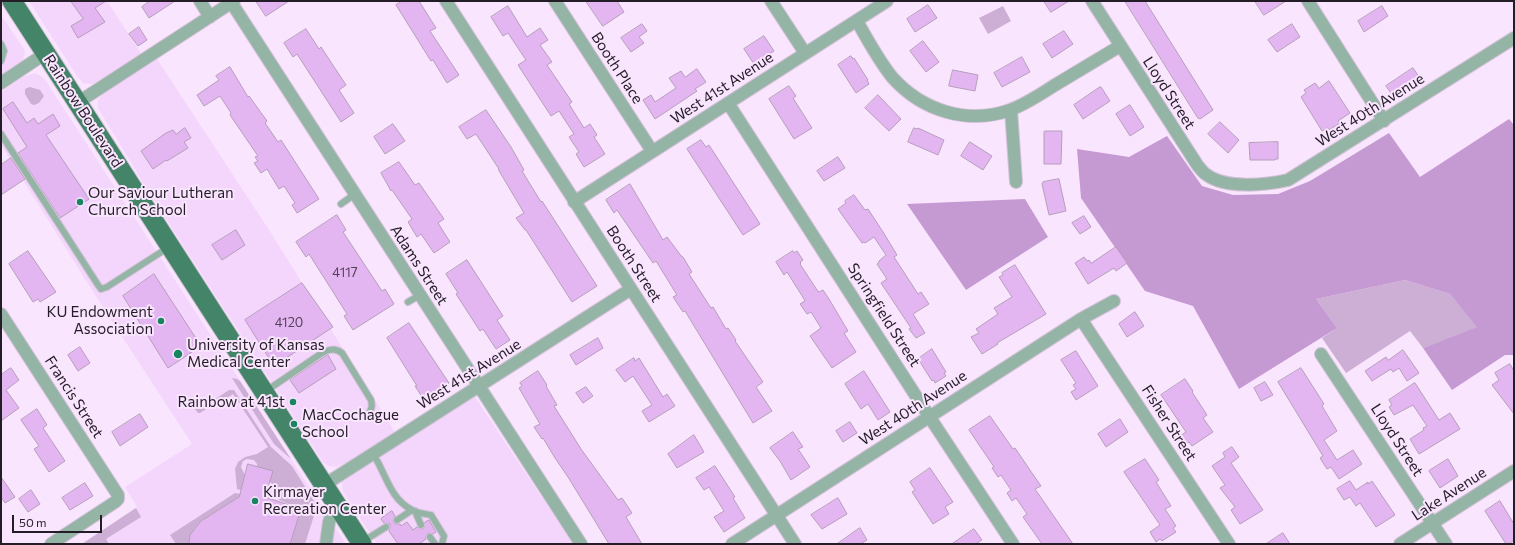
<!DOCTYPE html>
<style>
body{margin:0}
#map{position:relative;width:1515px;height:545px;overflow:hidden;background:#f9e5fe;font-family:Commissioner,sans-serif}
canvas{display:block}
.frame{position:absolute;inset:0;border:2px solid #241c27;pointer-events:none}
.scale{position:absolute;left:12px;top:515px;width:90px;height:18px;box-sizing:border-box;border:2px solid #241c27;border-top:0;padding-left:5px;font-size:12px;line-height:14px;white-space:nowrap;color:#241c27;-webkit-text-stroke:3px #f9e5fe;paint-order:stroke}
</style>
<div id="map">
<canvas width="1515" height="545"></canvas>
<div class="frame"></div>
<div class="scale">50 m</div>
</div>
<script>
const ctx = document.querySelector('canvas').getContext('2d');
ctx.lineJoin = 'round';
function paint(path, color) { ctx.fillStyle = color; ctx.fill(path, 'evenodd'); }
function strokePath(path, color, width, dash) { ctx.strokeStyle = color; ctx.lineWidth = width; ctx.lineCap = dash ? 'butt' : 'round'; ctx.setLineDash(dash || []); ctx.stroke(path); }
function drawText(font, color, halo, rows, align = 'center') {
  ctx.font = font + ' Commissioner,sans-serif'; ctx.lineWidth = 4; ctx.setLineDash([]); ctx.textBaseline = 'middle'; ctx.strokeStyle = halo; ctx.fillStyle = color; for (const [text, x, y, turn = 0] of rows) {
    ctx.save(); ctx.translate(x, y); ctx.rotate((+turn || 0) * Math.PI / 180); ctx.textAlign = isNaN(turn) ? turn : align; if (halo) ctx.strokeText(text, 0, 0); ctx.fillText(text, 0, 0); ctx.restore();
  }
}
paint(new Path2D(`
 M29,1H107L142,55L98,82L92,84L83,83L77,76Z
 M1,15L24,49L25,53L23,60L20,64L1,76Z
 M157,59L271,233L396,434L364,453L337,467L328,466L323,462L150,194L98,108V100L102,94Z
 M35,73L44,78L346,544H81L137,507L125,487L192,444L97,298L1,145V92L23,77Z
 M475,397L573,544H377L343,492L342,482L346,478L470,398Z`), '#f4d6fc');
paint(new Path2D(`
 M1003,6L1011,21L988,34L979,18Z
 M30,87L40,90L44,96L39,103L34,105L31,104L25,94V89Z
 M1405,280L1450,294L1478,327L1423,348L1410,331L1346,373L1322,338L1337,328L1316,299Z
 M232,378L237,379L240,381L291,459L274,444Z
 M229,390H234L271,447L292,466L317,506L305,544H290L301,509L279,500C281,489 277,488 270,482C265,478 261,471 257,467V464L254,460L247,459L243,461L241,467L245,475L241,490L237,489L235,469L238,462L245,457L257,454L268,447L233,394L227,398L225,397L200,413H198L191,404L196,403L200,409Z
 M235,493L240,494L239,497L201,521C194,528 190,534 189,544H176L170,535Z
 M136,508L141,517L106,539L109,544H82Z`), '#cdaed5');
paint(new Path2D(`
 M1509,119L1514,125V355H1505L1452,390L1423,348L1477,327L1450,294L1405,280L1316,299L1337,328L1239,389L1193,306L1145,291L1081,198L1077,149L1129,157L1167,136L1202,186L1233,195L1278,194L1310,181L1389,133L1420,177Z
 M1025,199L1048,237L966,290L907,204Z`), '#c599d1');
const building = new Path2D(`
 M71,1H106L95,8L105,22L78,38L71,26L83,19Z
 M150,1H175L149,18L142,7Z
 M256,1H289L266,16Z
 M402,1H419L436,28L430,31L459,75L447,83L433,60L431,61L396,5Z
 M586,1H617L624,12L603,26Z
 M1044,1H1069L1051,12Z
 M1125,1H1145L1213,110L1200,119L1198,118Z
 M1255,1H1286L1264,15Z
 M928,5L937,18L915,32L907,19Z
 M508,6L527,37L540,28L548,40L540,45L552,62L547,65L572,102L569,104L584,128L590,124L597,135L594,137L605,154L584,167L576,154L579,152L569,137L574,134L559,111L551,116L518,65L526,60L508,33L503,36L491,17Z
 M1382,6L1388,16L1364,32L1358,21Z
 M642,24L647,31L639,37L644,43L631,52L621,38Z
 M1292,24L1300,37L1277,52L1268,40Z
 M139,27L147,40L138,46L129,34Z
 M306,29L319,49L321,47L346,85L339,90L354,113L341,122L297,54L293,57L284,43Z
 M1064,31L1073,44L1052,58L1043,44Z
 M764,36L774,51L754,64L744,49Z
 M923,41L939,62L926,72L910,51Z
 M851,56L853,59L854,58L868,80H867L869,84L856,93L838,65Z
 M1022,57L1030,72L1002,87L994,73Z
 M230,67L248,97L249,96L267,121L265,123L278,142L281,140L319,199L297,213L292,205L295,203L284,186L279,189L267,169L261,173L254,163L258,161L255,157L258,156L230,115L231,113L220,96L204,106L197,95L219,80L216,76Z
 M1413,68L1422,81L1395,99L1386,86Z
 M697,69L706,82L695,89L697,91L655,119L643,100L651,95L655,102L676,88L669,78L681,71L685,77Z
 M953,70L978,75L975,91L949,86Z
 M1329,81L1350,113L1338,121L1340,123L1329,130L1328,128L1322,131L1301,97L1306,93L1304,90L1315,83L1319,88Z
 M789,86L796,96L793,98L812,128L794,139L769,99Z
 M1100,87H1101L1110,101L1083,119L1074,105Z
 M878,95L901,119L889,131L865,108Z
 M13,102L27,123L34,118L38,124L53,114L60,126L46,135L89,199L60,218L18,153L27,147L3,109Z
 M1130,105L1144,127L1130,136L1116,114Z
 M486,110L511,147L524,170L522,171L541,202L542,201L597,286L572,302L526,230H525L516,218L524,213L498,169H499L476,134L467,139L459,127Z
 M1220,122L1239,140L1228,153L1208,134Z
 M393,124L405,141L385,154L374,137Z
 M185,128L191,138L184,142L188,148L167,161L166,160L153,169L141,151L166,133L173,130L176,134Z
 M914,128L917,129L918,128L944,140L938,155L908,142Z
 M1045,131H1062L1061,164H1044V132Z
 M701,140L706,147L709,145L760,224L743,235L687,149Z
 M970,142L992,156L983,170L961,156Z
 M1278,142V159H1275V160H1250L1249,143Z
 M838,157L845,168L824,181L817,171Z
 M11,158L25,179L1,195V165Z
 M399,162L415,185L419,183L444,219L438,223L450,242L434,253L421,234L417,237L408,222L412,219L392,190L391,191L381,173Z
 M1059,179L1066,211L1049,215L1042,184L1043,182Z
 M630,184L663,240L667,237L682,257H683L692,272L689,274L711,308L713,307L726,329L728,328L736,340L735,341L763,382L756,387L772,411L753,423L685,311L683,312L673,297L677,295L656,261L653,263L617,210L614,213L606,200Z
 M854,195L865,210L868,209L883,232L897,255L894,257L918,294L921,292L929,304L913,314L925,333L916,338L909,329L911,328L881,283L887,279L877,264L879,262V261L886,255L874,237L865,243L864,242L862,243L838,209L846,203L845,201Z
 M337,215L346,230L343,232L382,291L385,289L394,304L353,330L344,316L347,314L309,254L306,257L296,242Z
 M1084,216L1091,227L1080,234L1072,223Z
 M236,230L245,245L222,260L212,245Z
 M1116,247L1127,263L1116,271L1114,268L1088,284L1075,263L1084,257L1087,261L1089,260L1091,263Z
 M28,251L56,292L40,302L38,299L33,302L9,264Z
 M793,251L794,253L797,251L803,260L800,262L801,263L800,264L817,290L819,292L823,290L829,299L848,331L844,333L856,352L832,368L810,336L821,328L811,312L807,314L800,304L805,301L804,299L787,272L784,275L776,262Z
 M467,260L503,316L497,320L510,340L496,349L483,329L480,331L456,294L458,293L446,274Z
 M1015,265L1046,314L997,343L998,344L982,354L971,337L979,333L976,329L998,314L994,308L1012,297L999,277L1003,275L1002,273Z
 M154,274L201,346L168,368L123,296Z
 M302,283L333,327L274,366L245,320Z
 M1135,312L1144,326L1127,337L1119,324Z
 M409,323L449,383L424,400L415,386H417L387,338Z
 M598,338L603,348L576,365L570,355Z
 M80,347L90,363L78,371L68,355Z
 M932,349L946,372L944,373L946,376L935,383L934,380L932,381L918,359Z
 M1403,350L1419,373L1407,381L1399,368L1393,372L1391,369L1372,381L1365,371L1386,357L1388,360Z
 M1076,351L1098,386L1076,400L1071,392L1076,389L1073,385L1076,383L1061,360Z
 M328,355L336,369L299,393L290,380Z
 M634,358L635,361L639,358L663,397L667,394L675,406L649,422L642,411L652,405L633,376L625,382L616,370Z
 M1510,364L1514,371V414L1492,385L1499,380L1495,373Z
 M11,368L19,380L6,390L19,408L1,421V375Z
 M1301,368L1324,404L1322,406L1337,431L1324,440L1337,460L1353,450L1362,464L1339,479L1331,467L1327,469L1320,458L1323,456L1278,382Z
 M538,371L547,385L546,386L557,405L554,406L581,449L618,500L622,498L632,513L626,517L642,544H609L568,477L555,458L543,438L542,439L534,427L540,424L519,388L522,386L520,383Z
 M864,371L890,412L878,420L868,404L861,409L845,384Z
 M1185,379L1193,391L1192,392L1207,415L1203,418L1213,432L1192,446L1189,442L1183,446L1177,438L1186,432L1161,395Z
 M1265,382L1273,395L1261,401L1254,388Z
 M1415,383L1439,420L1450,413L1460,429L1419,454L1410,439L1424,430L1423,428L1427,426L1413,405L1394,415L1389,407L1392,405L1389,400Z
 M586,387L593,396L583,403L576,393Z
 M37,409L47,425L43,428L65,461L49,472L34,449L39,446L21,420Z
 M140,414L148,427L120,446L112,432Z
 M990,416L1013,449L1015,448L1032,473L1041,486L1035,489L1073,544H1042L1023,517L1027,514L1016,498L1012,501L1007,493L1011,490L1001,475L998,477L992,468L994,467L969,430Z
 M1120,419L1128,432L1106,447L1098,434Z
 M850,422L857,433L843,442L836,431Z
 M793,432L803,447L798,449L810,467L791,480L780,461L770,448Z
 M694,435L704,452L677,468L668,454Z
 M1232,447L1239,457L1231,463L1263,510L1240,524L1231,510L1235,507L1220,488L1225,485L1212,466L1225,457L1223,453Z
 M1145,459L1159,480L1156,482L1171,506L1165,509L1176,526L1173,528L1176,532L1162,541L1160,539L1156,542L1150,532L1160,525L1124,472Z
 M1448,459L1458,476L1440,488L1429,471Z
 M248,464L273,471L265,497L301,509L290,544H189L190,535L201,521L239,497Z
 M715,466L735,497L733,498L745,518L724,532L714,517L724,511L709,487L704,490L696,478Z
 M930,468L953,502L945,507L949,514L933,524L912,492L915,490L910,482Z
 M1,477L15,497L5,503L1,497Z
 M1350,481L1356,490L1368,482V484L1372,481L1395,515L1376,527L1360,503L1356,506L1350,497L1344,500L1337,489Z
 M85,483L93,496L70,510L62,498Z
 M31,490L40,504L28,512L19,499Z
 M838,498L847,514L822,529L811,515Z
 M1500,501L1514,524V540L1509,544H1506L1485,511Z
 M392,511L395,516L393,521L395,524H400L401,526L407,522L413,530L417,527L421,529L424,528L425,522L429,520L436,532L433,534L428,533L426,536V539L419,544H398L389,531L390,527V524L384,523L381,519Z
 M860,528L867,540L860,544H837Z
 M974,529L982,540L975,544H952Z
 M1283,533L1290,544H1266Z`);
paint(building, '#e4b6f1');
strokePath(building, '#b59ebb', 1);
const lane = new Path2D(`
 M1,44L4,51L1,61
 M1,134L98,285L101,289L107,287L169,247
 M341,204L355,194
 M408,302L420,295
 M266,391L322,353C330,349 335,348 342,353L371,400C373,408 371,412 364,417
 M373,454C386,473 389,498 412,510C417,513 425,514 431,515L444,536L442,544
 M415,511L421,525
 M397,520L412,510
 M430,537L435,544
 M362,542L386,527`);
const street = new Path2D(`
 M200,1L210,17
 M446,1L795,544
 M555,1L652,151
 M771,1L805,53
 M1092,1L1198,166C1201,169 1203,173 1207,175C1226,189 1266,185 1288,180L1514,38
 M1308,1L1384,121
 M231,2L581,544
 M857,21C867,39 879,61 892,77C922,111 968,125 1010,110C1026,104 1041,94 1055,85C1077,72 1098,59 1120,46
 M1,83L46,53
 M77,103L234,1
 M728,103L923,407L1013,544
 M1011,110L1016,182
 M574,202L887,1
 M1,314L118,495V499L115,502L51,544
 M1081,319L1229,544
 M1321,354L1446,544
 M324,485L631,289
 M326,544L329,522L336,503
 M732,544L1081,319L1114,301
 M1400,544L1514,471`);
const primary = new Path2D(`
 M12,1L362,544`);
strokePath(lane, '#d3c1d7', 8);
strokePath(street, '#d3c1d7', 14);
strokePath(primary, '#d3c1d7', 21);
strokePath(lane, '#94b4a5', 6);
strokePath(street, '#94b4a5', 12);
strokePath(primary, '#448469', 19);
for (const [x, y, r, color] of [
 [80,202,4,"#198460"],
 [161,321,4,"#198460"],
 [178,354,5,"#198460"],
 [293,402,4,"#198460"],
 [294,424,4,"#198460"],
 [255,501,4,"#198460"]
]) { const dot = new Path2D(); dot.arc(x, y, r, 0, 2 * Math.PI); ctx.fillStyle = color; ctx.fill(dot); strokePath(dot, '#f9e5fe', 1.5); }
drawText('13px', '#54425a', null, [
 ["4117",345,273],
 ["4120",289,323]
]);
drawText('15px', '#241c27', '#f9e5fe', [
 ["Booth Place",617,68,57],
 ["West 41st Avenue",722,88,-33],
 ["Lloyd Street",1169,93,57],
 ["West 40th Avenue",1370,110,-32],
 ["Rainbow Boulevard",83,111,57],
 ["Booth Street",634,264,57],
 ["Adams Street",419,265,57],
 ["Springfield Street",884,315,57],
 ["West 41st Avenue",469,374,-32],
 ["Francis Street",74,397,57],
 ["West 40th Avenue",913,408,-33],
 ["Fisher Street",1169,423,57],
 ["Lloyd Street",1397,440,57],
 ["Lake Avenue",1449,494,-33]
]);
drawText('15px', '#241c27', '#f9e5fe', [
 ["Our Saviour Lutheran",88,193],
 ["Church School",88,210],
 ["KU Endowment",153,312,"right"],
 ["Association",153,329,"right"],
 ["University of Kansas",187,345],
 ["Medical Center",187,362],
 ["Rainbow at 41st",285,402,"right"],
 ["MacCochague",302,415],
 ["School",302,432],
 ["Kirmayer",263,492],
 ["Recreation Center",263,509]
], 'left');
</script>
